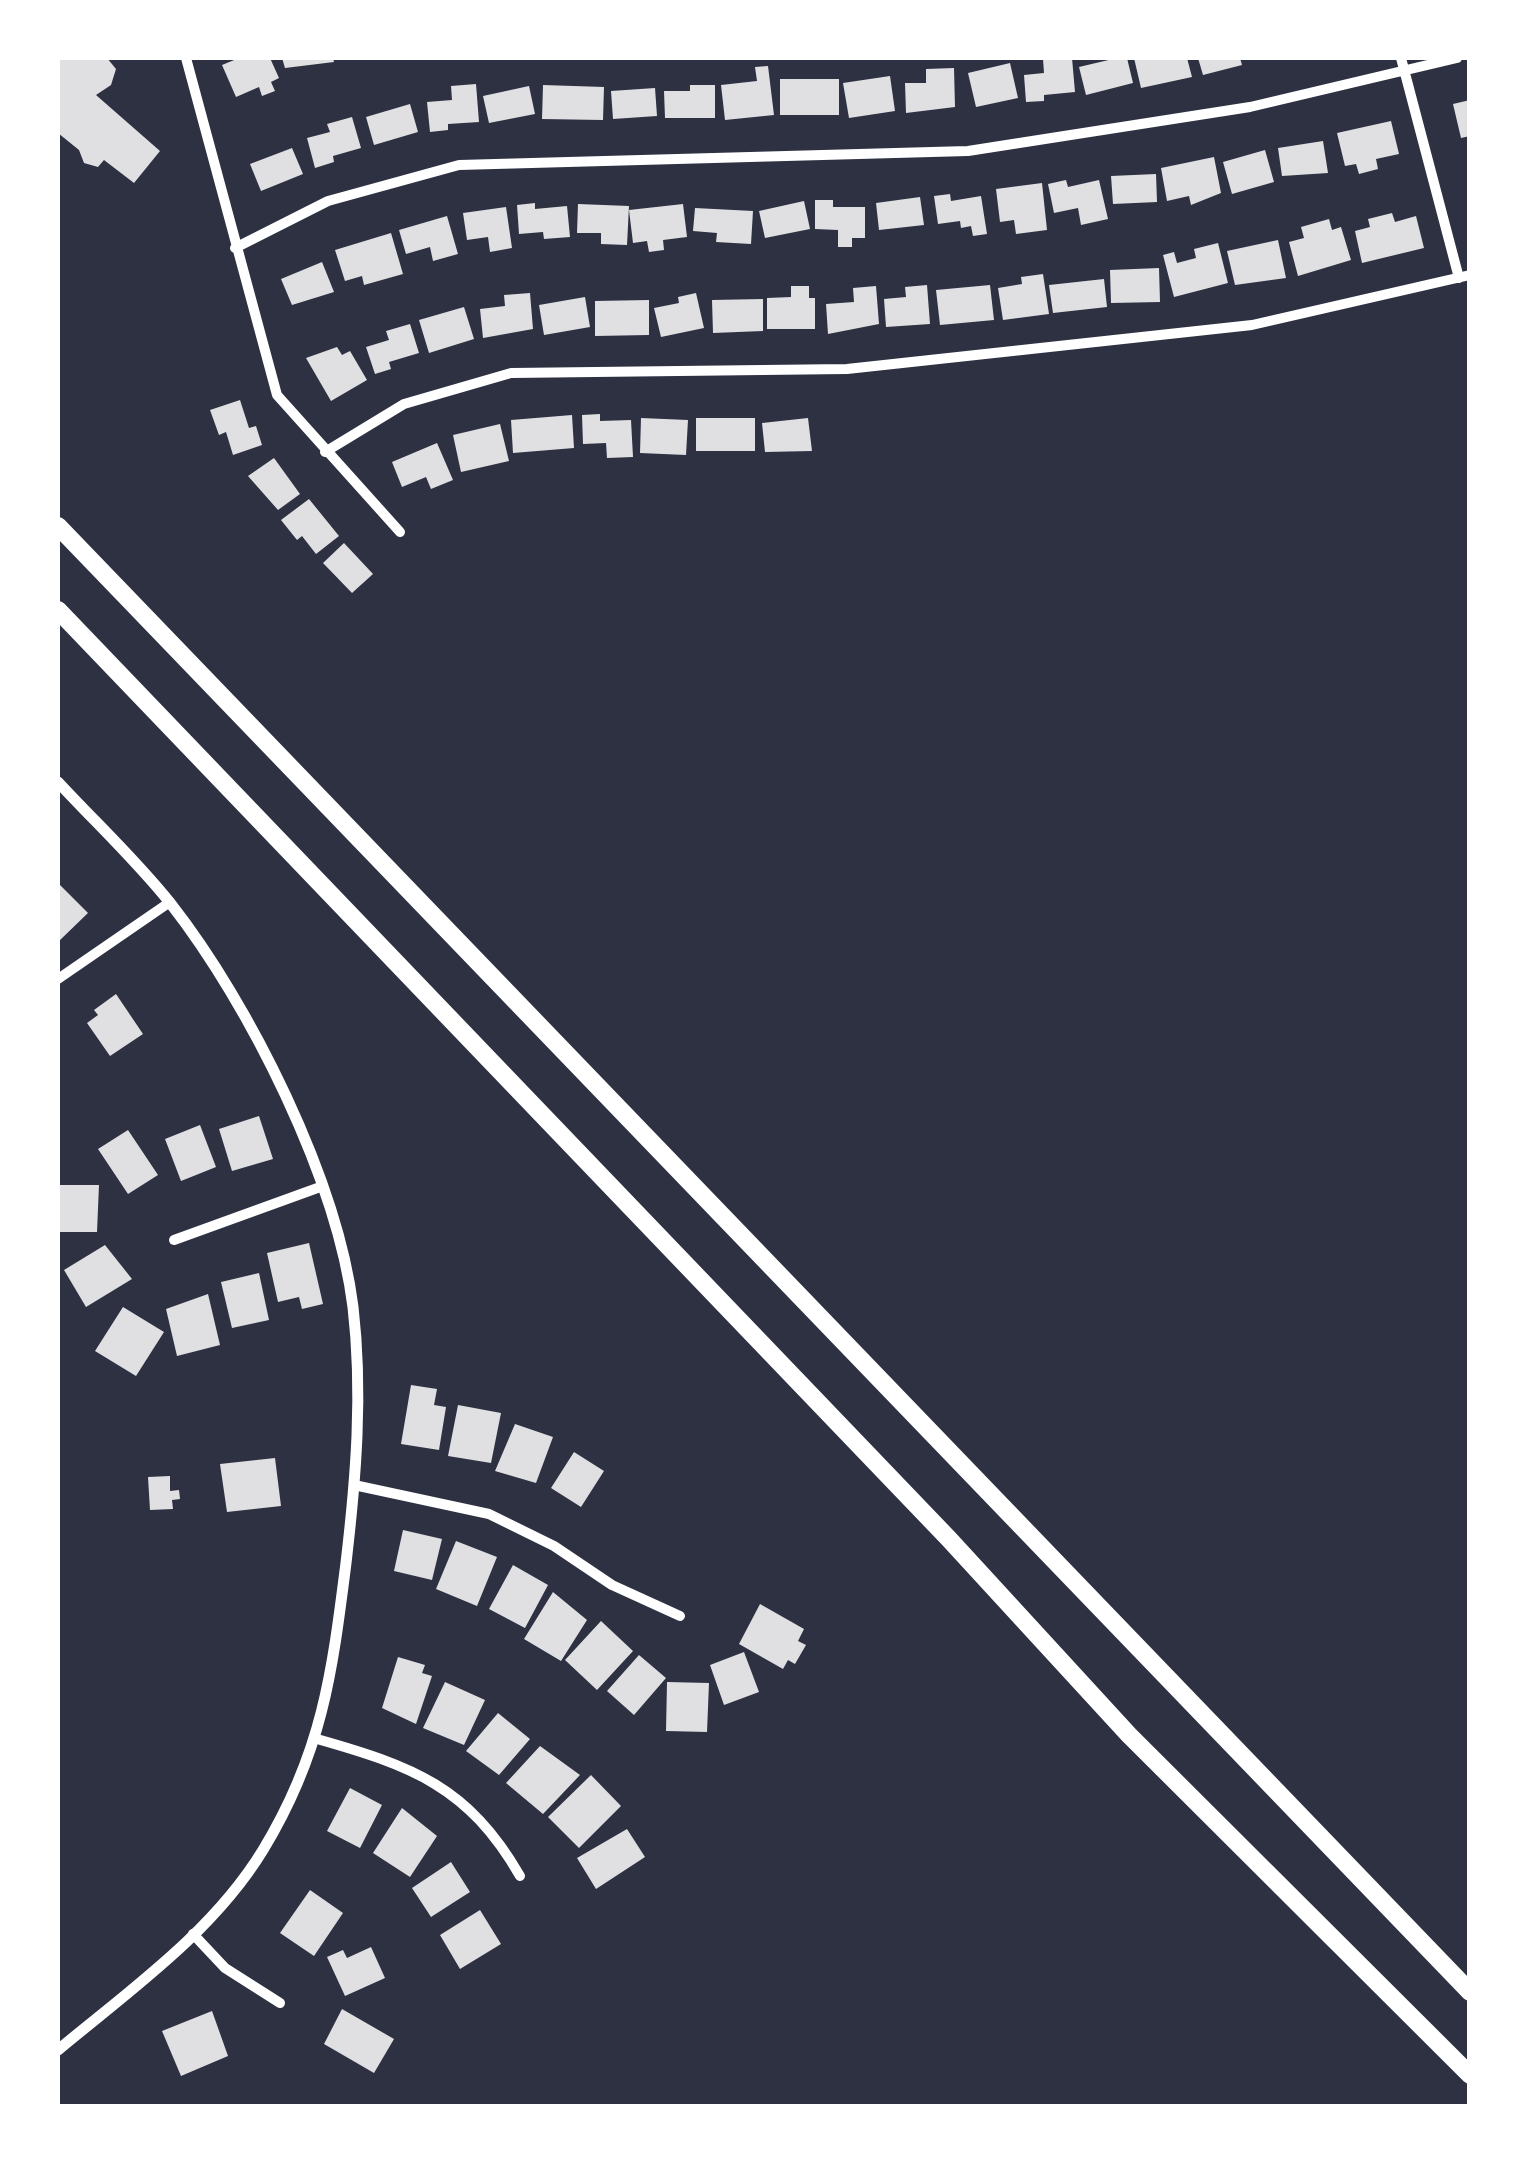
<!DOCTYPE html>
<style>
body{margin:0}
#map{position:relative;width:1527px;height:2164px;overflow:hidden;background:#2d3142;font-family:Manrope,sans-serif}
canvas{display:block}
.frame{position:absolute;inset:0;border:60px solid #fff;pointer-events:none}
</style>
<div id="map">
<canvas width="1527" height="2164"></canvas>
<div class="frame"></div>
</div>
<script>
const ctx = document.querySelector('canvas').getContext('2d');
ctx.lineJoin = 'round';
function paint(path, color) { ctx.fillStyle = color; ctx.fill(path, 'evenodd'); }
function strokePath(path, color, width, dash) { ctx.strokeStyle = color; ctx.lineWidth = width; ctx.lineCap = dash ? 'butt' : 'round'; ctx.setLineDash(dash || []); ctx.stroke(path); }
paint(new Path2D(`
 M58,58H107L116,69L111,85L96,95L160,151L134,183L104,160L98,167L84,163L79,150L58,133Z
 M239,58H270L279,78L271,82L275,91L262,96L259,87L236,97L222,65Z
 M282,58H333L334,62L285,68Z
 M1072,58L1075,92L1044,95V101L1026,102L1024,75L1044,73L1043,59Z
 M1117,58H1127L1133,83L1086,95L1079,67Z
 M1134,58H1187L1192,77L1141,88Z
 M1198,58H1240L1242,65L1203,75Z
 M1010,63L1018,98L976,107L968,73Z
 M768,66L774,115L725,120L721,85L757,81L755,67Z
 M954,68L955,107L906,113L905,83H926V69Z
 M890,76L895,111L849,118L843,83Z
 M780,79H839V115H780Z
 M476,84L479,122L448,124V130L430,132L427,102L452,100L451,86Z
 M543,85L604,87L603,120L542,119Z
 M690,85H715V118H665L664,91H690Z
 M529,86L535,114L489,123L483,96Z
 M655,88L657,116L613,119L611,91Z
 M1470,100V136L1461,138L1453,104Z
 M410,104L418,132L374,145L366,117Z
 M352,117L361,148L333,156L334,162L315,168L307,138L330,132L327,124Z
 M1391,121L1399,154L1376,159L1378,169L1359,174L1356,164L1345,166L1337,133Z
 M1323,141L1328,173L1282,176L1278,148Z
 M292,148L303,174L261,191L250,164Z
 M1265,150L1274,182L1232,194L1223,162Z
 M1214,157L1221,193L1191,205L1189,196L1167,201L1161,168Z
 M1156,174L1157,202L1113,204L1111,176Z
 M1066,180L1068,187L1099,180L1108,219L1081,225L1078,208L1054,213L1048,184Z
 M1042,183L1047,230L1016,234L1014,220L1000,222L996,189Z
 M950,194L951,201L981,196L987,234L973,236L971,226L961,228L960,221L938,224L934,196Z
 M920,197L924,225L879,230L876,203Z
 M815,200H833V207H865V238H852V247H838V230L815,229Z
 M804,201L810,229L765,238L759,211Z
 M535,203V209L567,206L570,237L544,239L543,232L519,234L517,205Z
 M578,204L629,206L627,245L601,244V233H577Z
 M683,204L687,237L663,240L664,250L649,252L647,241L633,243L629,210Z
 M506,207L512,248L490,252L488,237L467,240L463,213Z
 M695,208L753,211L751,244L716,242L717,233L693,231Z
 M1392,213L1395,222L1416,216L1424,248L1362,263L1355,231L1370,227L1368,219Z
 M447,216L458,254L433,261L430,247L406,254L399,230Z
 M1329,219L1332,230L1341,227L1351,260L1298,276L1289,242L1304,238L1301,227Z
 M391,233L403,274L364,285L362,276L345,281L335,250Z
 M1278,240L1286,278L1235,285L1227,251Z
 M1218,243L1228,283L1174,297L1163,255L1174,252L1177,263L1196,258L1194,249Z
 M322,262L334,292L292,305L281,279Z
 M1159,268L1160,302L1111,303L1110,270Z
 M1043,274L1049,314L1003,320L998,288L1022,284L1021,277Z
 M1104,279L1107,307L1053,313L1049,285Z
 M927,285L930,324L886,327L884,299L906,297L905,287Z
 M990,285L994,320L940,325L936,290Z
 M791,286H809V298H815V329H767V298L791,297Z
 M876,286L879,324L828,334L826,304L854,302L853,288Z
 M530,293L533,329L483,338L480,309L505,306L504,295Z
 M696,293L704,328L661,337L654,308L679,303L678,297Z
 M585,297L590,327L544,335L539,305Z
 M763,299V331L713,333L712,300Z
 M649,300V335L595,336V301Z
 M464,307L474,339L429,353L419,320Z
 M410,324L419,353L389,362L391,369L375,374L366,347L389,340L386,331Z
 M337,347L342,355L350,351L367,380L331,401L306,358Z
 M240,400L249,428L256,426L262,445L233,455L226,432L219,435L210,410Z
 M600,414V421L631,420L633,457L607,458L606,443L583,444L582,415Z
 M572,415L574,448L513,453L511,420Z
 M641,418L688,420L686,455L640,453Z
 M696,418H755V451H696Z
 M808,418L812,451L765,452L762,423Z
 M500,424L509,461L461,472L453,435Z
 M437,443L453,480L431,489L426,477L402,487L392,462Z
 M274,458L300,494L278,510L248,476Z
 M309,499L339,536L316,554L302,536L297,540L281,520Z
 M344,543L373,574L352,593L323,563Z
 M58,883L88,913L58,942Z
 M116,994L143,1034L110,1056L87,1023L98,1015L94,1010Z
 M259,1116L273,1159L232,1171L219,1129Z
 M200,1125L216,1167L181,1181L165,1139Z
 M128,1130L158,1175L128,1194L98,1149Z
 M58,1185H99L97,1232H58Z
 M309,1243L323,1304L302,1309L299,1297L278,1302L267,1253Z
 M105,1245L132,1279L86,1307L64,1270Z
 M259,1273L269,1320L232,1328L221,1282Z
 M208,1294L220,1345L177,1356L166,1309Z
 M123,1307L164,1332L136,1376L95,1351Z
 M411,1385L437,1389L434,1405L446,1407L439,1450L401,1444Z
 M458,1405L501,1413L491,1463L448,1456Z
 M515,1424L553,1437L536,1483L495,1471Z
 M574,1452L604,1471L581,1507L551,1488Z
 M275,1458L281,1506L227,1512L220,1464Z
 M170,1476V1491L179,1490L180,1499L172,1500L173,1509L150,1510L148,1477Z
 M403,1530L442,1539L432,1580L394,1571Z
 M456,1541L497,1557L477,1606L436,1589Z
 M513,1565L548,1585L525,1628L489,1609Z
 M553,1592L587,1620L561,1661L524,1639Z
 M760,1604L804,1629L798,1641L806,1645L795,1664L788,1660L783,1669L739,1644Z
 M601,1621L633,1651L597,1690L565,1660Z
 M744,1652L759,1692L724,1705L710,1665Z
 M639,1655L666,1678L634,1715L607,1691Z
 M398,1657L425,1665L422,1673L432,1676L416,1724L382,1708Z
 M445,1682L485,1700L464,1745L423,1728Z
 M667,1682L709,1683L707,1732L666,1731Z
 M498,1713L530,1739L499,1775L466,1751Z
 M540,1746L580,1775L543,1814L506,1783Z
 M591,1775L621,1806L579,1848L548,1817Z
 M350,1788L382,1805L360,1848L327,1831Z
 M402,1808L437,1836L410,1877L373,1853Z
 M627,1829L645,1857L596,1889L577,1858Z
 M451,1862L470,1892L431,1917L412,1888Z
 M310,1890L343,1913L314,1956L280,1933Z
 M480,1910L501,1944L460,1969L440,1935Z
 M371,1947L385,1978L345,1996L327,1957L343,1950L347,1958Z
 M342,2009L394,2039L374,2073L324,2044Z
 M212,2011L228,2056L181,2076L162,2031Z`), '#e0e0e3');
strokePath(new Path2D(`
 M186,58L277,395L400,532
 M1401,58L1459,278
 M235,248L328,201L459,165L968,151L1250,107L1457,58
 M325,452L404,404L511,373L847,369L1252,325L1470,275
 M58,979L170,902
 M174,1240L323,1186
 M354,1485L489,1514L554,1546L612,1585L680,1616
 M317,1739C412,1766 468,1786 520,1876
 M193,1934L225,1968L280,2003`), '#fff', 10);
strokePath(new Path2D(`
 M58,782C95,822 137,861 171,904C250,1005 337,1179 353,1307C363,1393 356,1478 346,1563C332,1674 322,1753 263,1850C213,1932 130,1990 58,2050`), '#fff', 11);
strokePath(new Path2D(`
 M58,526L1470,1992
 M58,610L949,1539L1129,1735L1470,2075`), '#fff', 18);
</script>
